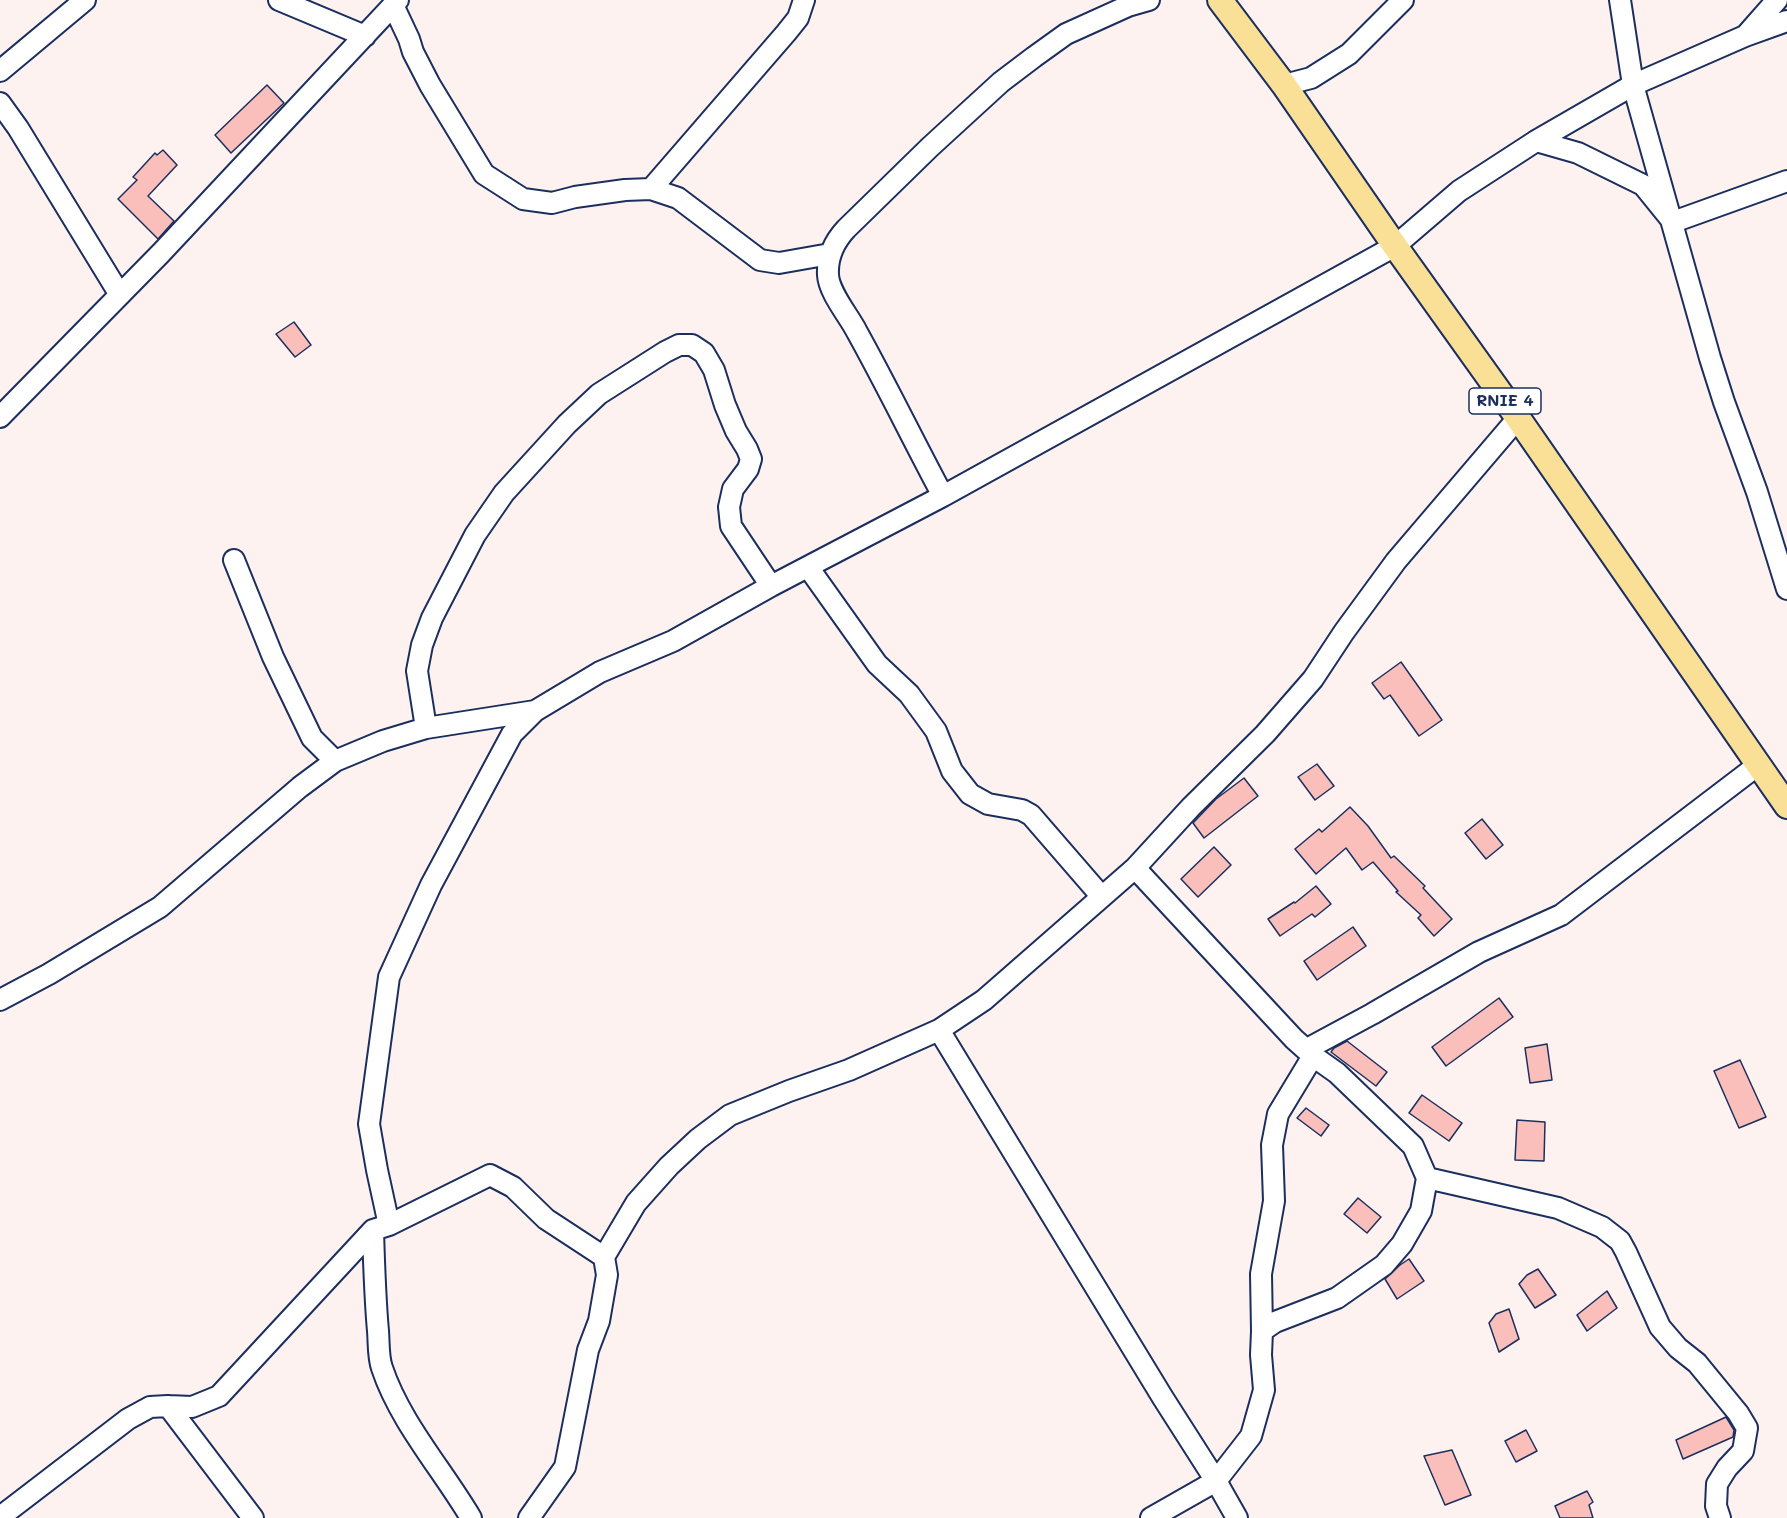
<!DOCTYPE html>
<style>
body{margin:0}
canvas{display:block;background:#fef2f1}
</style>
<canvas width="1787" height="1518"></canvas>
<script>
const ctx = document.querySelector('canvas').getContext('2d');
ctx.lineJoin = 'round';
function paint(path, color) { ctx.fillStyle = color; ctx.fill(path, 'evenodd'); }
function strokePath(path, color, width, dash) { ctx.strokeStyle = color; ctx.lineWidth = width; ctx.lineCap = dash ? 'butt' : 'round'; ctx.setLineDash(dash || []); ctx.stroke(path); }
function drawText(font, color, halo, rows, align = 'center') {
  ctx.font = font + ' Mali,sans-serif'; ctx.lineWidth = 4.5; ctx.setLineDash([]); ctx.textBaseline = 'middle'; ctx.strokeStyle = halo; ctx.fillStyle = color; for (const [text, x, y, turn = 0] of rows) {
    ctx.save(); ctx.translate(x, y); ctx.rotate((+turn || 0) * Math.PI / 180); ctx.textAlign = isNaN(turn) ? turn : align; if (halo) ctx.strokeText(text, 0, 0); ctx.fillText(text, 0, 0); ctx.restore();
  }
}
const building = new Path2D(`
 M267,85L284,103L231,153L215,135Z
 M163,150L177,165L148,196L174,221L158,239L118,199L137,180L133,177L155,153L157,155Z
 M294,322L311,345L295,357L276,334Z
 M1401,662L1442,720L1419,736L1390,695L1384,699L1372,683Z
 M1317,764L1334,786L1315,800L1298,777Z
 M1244,778L1258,796L1204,838L1193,823L1216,799Z
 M1350,807L1368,826L1391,858L1394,856L1425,886L1423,888L1452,919L1434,936L1418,918L1421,915L1396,892L1398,891L1373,862L1362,870L1346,848L1316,874L1295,849L1319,829L1322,832Z
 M1482,819L1503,845L1486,859L1465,833Z
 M1214,847L1231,865L1198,897L1181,879Z
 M1316,886L1331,904L1315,917L1312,914L1280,936L1268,919L1294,902L1295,903Z
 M1353,927L1366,946L1317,980L1304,961Z
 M1499,998L1513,1017L1446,1066L1432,1047Z
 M1347,1041L1387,1072L1376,1086L1331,1052L1334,1048Z
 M1547,1044L1552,1080L1530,1083L1525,1048Z
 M1740,1060L1766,1117L1739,1128L1714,1071Z
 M1422,1095L1462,1123L1449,1141L1409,1113Z
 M1306,1108L1329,1125L1321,1136L1297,1118Z
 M1517,1120L1545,1122L1544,1161L1515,1160Z
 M1358,1198L1381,1217L1367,1233L1344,1214Z
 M1409,1259L1424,1281L1397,1299L1385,1279L1400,1265Z
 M1538,1269L1556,1295L1535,1308L1519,1284L1527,1275Z
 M1607,1291L1617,1308L1587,1331L1577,1315Z
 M1509,1309L1519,1339L1499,1352L1489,1323L1496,1314Z
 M1726,1417L1734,1430L1733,1437L1683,1459L1676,1440Z
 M1526,1430L1537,1451L1516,1462L1505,1441Z
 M1452,1450L1471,1495L1445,1505L1424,1456Z
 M1587,1491L1593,1502L1589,1505L1593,1518H1560L1555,1506Z`);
paint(building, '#fbbfbb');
strokePath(building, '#1b2f5e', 1.5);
const minor = new Path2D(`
 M279,0L365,36
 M1620,0L1633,85L1710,358L1724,402L1757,492L1787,589
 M393,5L409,39L413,52L430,85L484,174L523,199L552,203L575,197L625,190L651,189L678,198L760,260L779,263L830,254
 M1747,34L1777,0
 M0,71L85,0
 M1284,85L1311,78L1349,54L1403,0
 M0,103L18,128L120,295
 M1536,141L1578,153L1643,185L1673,222L1787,181
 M651,189L786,33L798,18L804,0
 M0,417L161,253L398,0
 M943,496C914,442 887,386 857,332C849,316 829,293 828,275C827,256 834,242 846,229L930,147L1001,82L1034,57L1066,34L1128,6L1149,0
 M234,560L273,657L312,738L335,761
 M808,567L877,664L909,694L936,731L952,771L970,794L988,804L1022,810L1031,815L1102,897
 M426,728L417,671L422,645L432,618L475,535L504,493L567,424L599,394L665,352L679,345H692L704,353L714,370L725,405L736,431L747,449L751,459L748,469L733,489L729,507L731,526L771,586
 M1135,868L1294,1039L1313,1056L1337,1073L1413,1146L1427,1178L1421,1211L1402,1244L1384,1265L1337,1298L1275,1322L1262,1331L1261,1355L1264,1390L1251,1436L1216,1481L1151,1518
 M0,1000L49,974L160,907L300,787L335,761L383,741L426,728L535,711
 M1307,1049L1372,1014L1479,952L1561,915L1758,765
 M1427,1178L1558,1208L1602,1227L1620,1241L1626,1252L1660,1327L1678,1348L1697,1363L1738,1413L1747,1428L1743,1451L1727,1468L1717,1484L1716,1506L1720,1518
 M389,1225L377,1170L369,1124L389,977L431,885L512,734L535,711L600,672L673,641L771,586L943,496L1395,246L1459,191L1536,141L1633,85L1745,36L1787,21
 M373,1230C374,1264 375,1298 378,1331C379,1343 378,1357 382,1368C400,1422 442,1469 471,1518
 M1262,1331L1261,1274L1274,1201L1272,1145L1278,1114L1313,1056
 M168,1406L253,1518
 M0,1517L128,1419L150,1407L168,1406L192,1407L219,1396L373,1230L389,1225L490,1175L513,1187L546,1219L604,1257
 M529,1518L565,1467L588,1350L599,1321L607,1275L604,1257L636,1203L669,1166L698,1139L730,1115L789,1091L849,1070L939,1030
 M1237,1518L1216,1481L1163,1398L939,1030L984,1000L1135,868L1191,807L1265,734L1313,679L1344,632L1396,561L1518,418`);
const major = new Path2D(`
 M1220,0L1284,85L1395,246L1518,418L1787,806`);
strokePath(minor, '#1b2f5e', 24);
strokePath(major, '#1b2f5e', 28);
strokePath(minor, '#fff', 20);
strokePath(major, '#fadf96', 24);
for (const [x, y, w] of [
 [1505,401,72]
]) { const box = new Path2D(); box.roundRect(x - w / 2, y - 13, w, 26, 4.5); ctx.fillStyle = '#fff'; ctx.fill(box); strokePath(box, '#1b2f5e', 1.5); }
drawText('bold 16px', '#1b2f5e', null, [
 ["RNIE 4",1505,401]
]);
</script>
